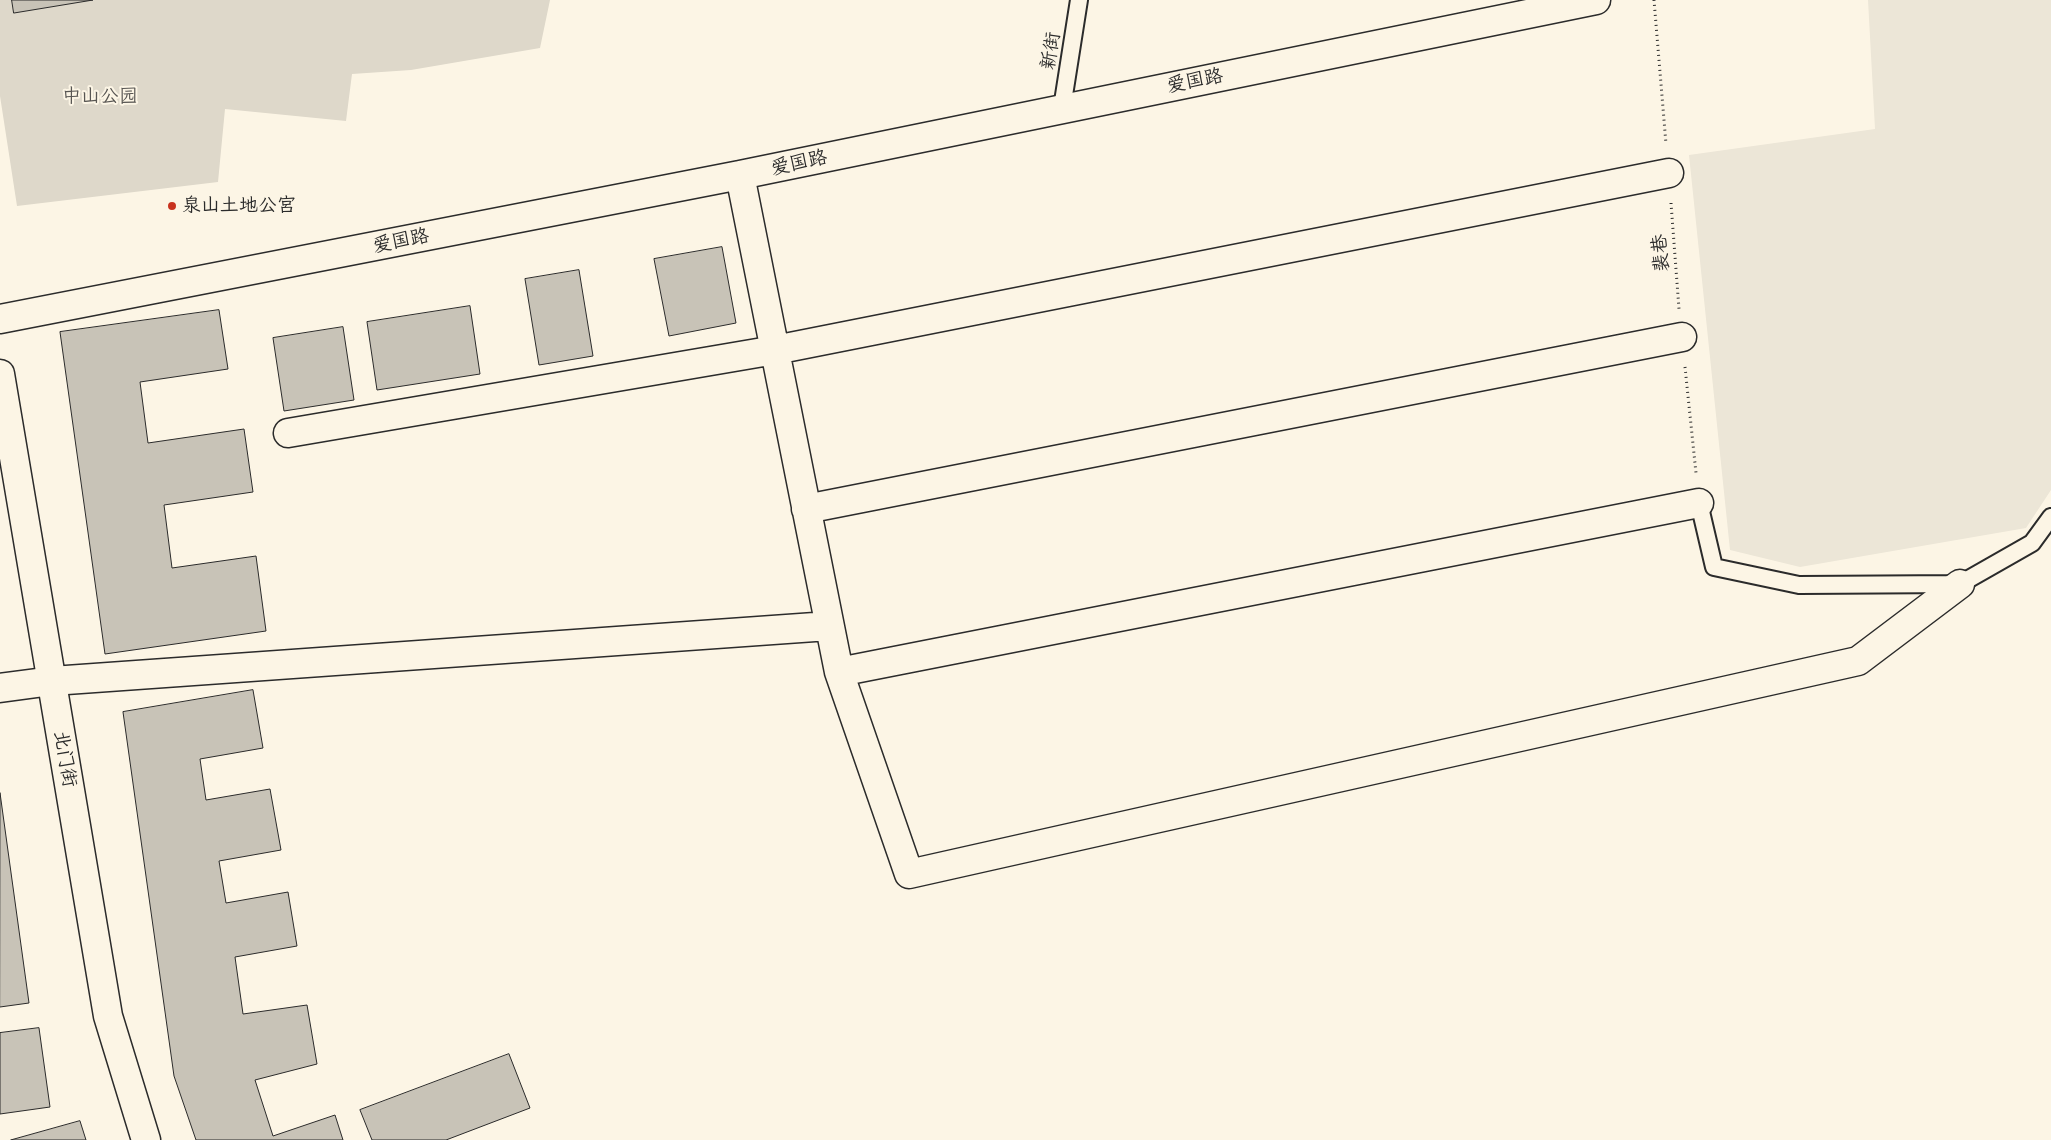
<!DOCTYPE html>
<meta charset="utf-8">
<style>
body{margin:0}
canvas{display:block;background:#fcf5e5}
</style>
<canvas width="2051" height="1140"></canvas>
<script>
const ctx = document.querySelector('canvas').getContext('2d');
ctx.lineJoin = 'round';
function paint(path, color) { ctx.fillStyle = color; ctx.fill(path, 'evenodd'); }
function strokePath(path, color, width, dash) { ctx.strokeStyle = color; ctx.lineWidth = width; ctx.lineCap = dash ? 'butt' : 'round'; ctx.setLineDash(dash || []); ctx.stroke(path); }
function drawText(font, color, halo, rows, align = 'center') {
  ctx.font = font + ' "Comic Neue","LXGW WenKai TC",sans-serif'; ctx.lineWidth = 4; ctx.setLineDash([]); ctx.textBaseline = 'middle'; ctx.strokeStyle = halo; ctx.fillStyle = color; for (const [text, x, y, turn = 0] of rows) {
    ctx.save(); ctx.translate(x, y); ctx.rotate((+turn || 0) * Math.PI / 180); ctx.textAlign = isNaN(turn) ? turn : align; if (halo) ctx.strokeText(text, 0, 0); ctx.fillText(text, 0, 0); ctx.restore();
  }
}
paint(new Path2D(`
 M1868,0H2051V490L2026,528L1800,567L1730,550L1689,155L1875,129Z`), '#ece6d7');
paint(new Path2D(`
 M0,0H550L540,48L411,70L352,74L346,121L225,109L218,182L17,206L0,96Z`), '#ded8ca');
const building = new Path2D(`
 M12,0H93L14,13Z
 M722,247L736,323L669,336L654,259Z
 M579,270L593,356L539,365L525,279Z
 M470,306L480,374L377,390L367,322Z
 M219,310L228,369L140,382L148,443L244,429L253,492L164,505L172,568L256,556L266,631L105,654L60,332Z
 M343,327L354,400L284,411L273,338Z
 M253,690L263,748L200,759L206,800L270,789L281,850L219,861L226,903L288,892L297,946L235,957L243,1014L307,1005L317,1064L255,1080L273,1136L335,1115L343,1140H196L174,1076L123,712Z
 M0,793L29,1003L0,1007Z
 M39,1028L50,1107L0,1114V1033Z
 M509,1054L530,1108L446,1140H372L360,1110Z
 M80,1121L86,1140H11Z`);
paint(building, '#c8c3b7');
strokePath(building, '#2b2b2b', 1);
const lane = new Path2D(`
 M1062,108L1079,0
 M1699,503L1714,567L1799,585L1960,584L2032,543L2051,517`);
const street = new Path2D(`
 M740,175L839,672L1699,503
 M0,319L740,175L1596,0
 M288,433L775,350L1669,173
 M806,509L1682,337
 M839,672L909,874L1858,661L1960,584
 M0,688L52,681L829,626`);
const secondary = new Path2D(`
 M0,374L108,1016L146,1140`);
strokePath(lane, '#2b2b2b', 20);
strokePath(street, '#2b2b2b', 31);
strokePath(secondary, '#2b2b2b', 31);
strokePath(new Path2D(`
 M1654,0L1666,144
 M1671,203L1679,309
 M1685,367L1696,473`), '#2b2b2b', 3, [1, 4]);
strokePath(lane, '#fcf5e5', 16);
strokePath(street, '#fcf5e5', 28);
strokePath(secondary, '#fcf5e5', 28);
for (const [x, y, r, color] of [
 [172,206,5,"#c8321e"]
]) { const dot = new Path2D(); dot.arc(x, y, r, 0, 2 * Math.PI); ctx.fillStyle = color; ctx.fill(dot); strokePath(dot, '#fcf5e5', 2); }
drawText('19px', '#2b2b2b', '#fcf5e5', [
 ["新街",1051,51,-81],
 ["爱国路",1195,81,-11],
 ["爱国路",799,163,-12],
 ["爱国路",401,241,-11],
 ["裴巷",1661,253,-95],
 ["北门街",65,759,80]
]);
drawText('19px', '#585653', '#fcf5e5', [
 ["中山公园",100,97]
]);
drawText('19px', '#2b2b2b', '#fcf5e5', [
 ["泉山土地公宫",182,206]
], 'left');
</script>
